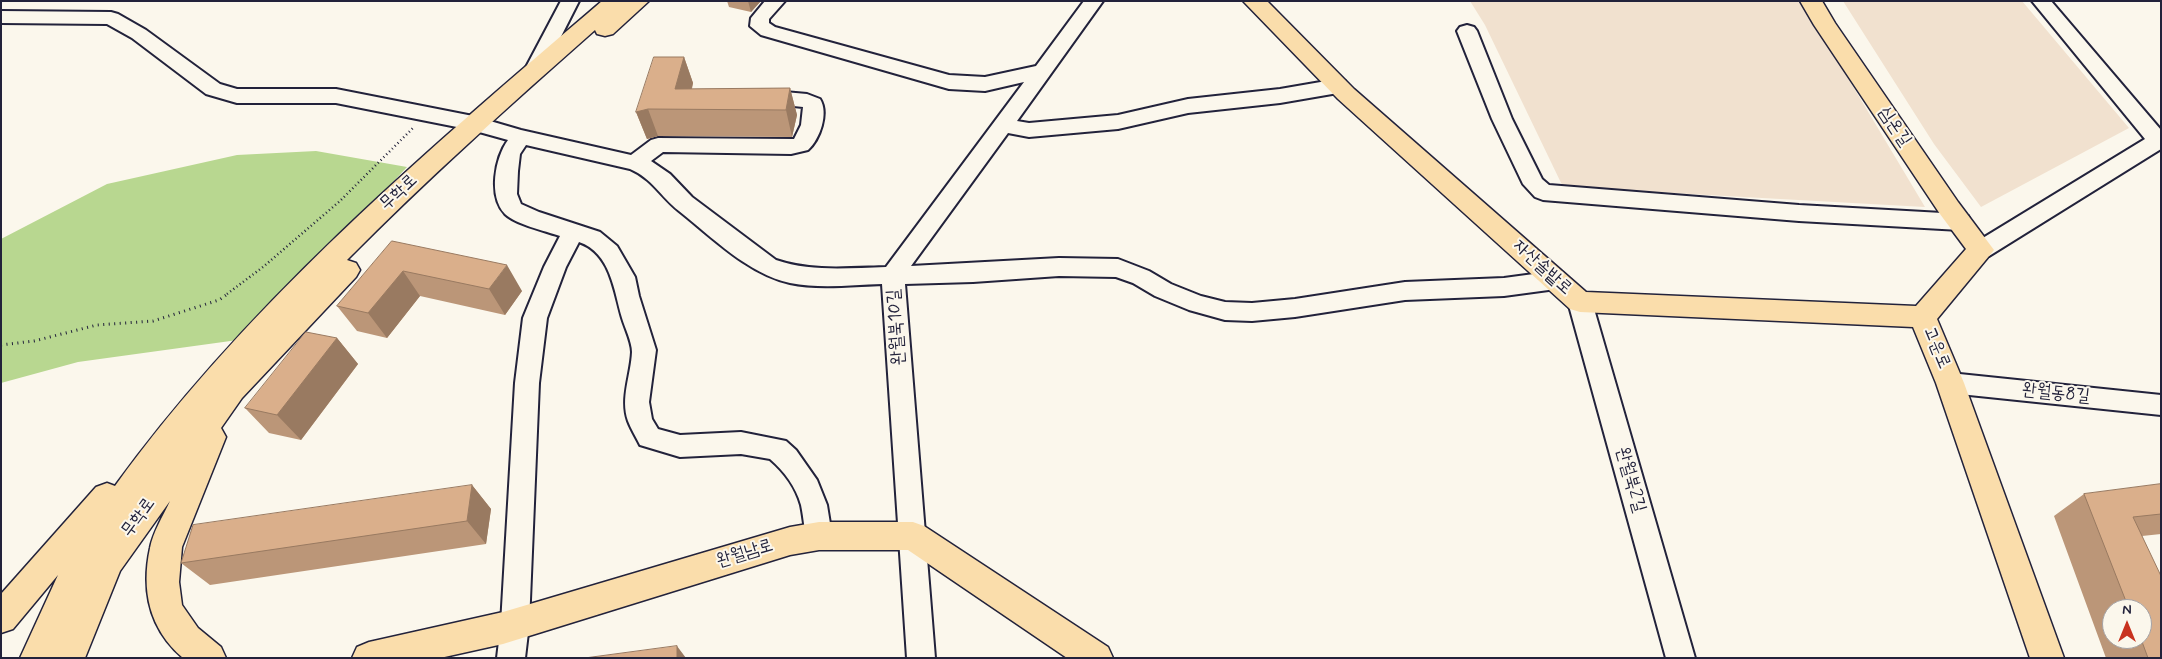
<!DOCTYPE html>
<meta charset="utf-8">
<style>
body{margin:0}
#map{position:relative;width:2162px;height:659px;overflow:hidden;background:#fbf7ec;font-family:Mynerve,sans-serif}
canvas{display:block}
.frame{position:absolute;inset:0;border:2px solid #22223b;pointer-events:none}
.north{position:absolute;left:2102px;top:599px;width:50px;height:50px;box-sizing:border-box;background:#fbf7ec;border:1px solid #a4a2a5;border-radius:50%;rotate:0deg;font-size:14px;font-weight:700;line-height:20px;text-align:center;color:#22223b}
.north::after{content:'';display:block;margin:auto;width:18px;height:22px;background:#c8321e;clip-path:polygon(50% 0,100% 100%,50% 72%,0 100%)}
</style>
<div id="map">
<canvas width="2162" height="659"></canvas>
<div class="frame"></div>
<div class="north">N</div>
</div>
<script>
const ctx = document.querySelector('canvas').getContext('2d');
ctx.lineJoin = 'round';
function paint(path, color) { ctx.fillStyle = color; ctx.fill(path, 'evenodd'); }
function strokePath(path, color, width, dash) { ctx.strokeStyle = color; ctx.lineWidth = width; ctx.lineCap = dash ? 'butt' : 'round'; ctx.setLineDash(dash || []); ctx.stroke(path); }
function drawText(font, color, halo, rows, align = 'center') {
  ctx.font = font + ' Mynerve,"Poor Story",sans-serif'; ctx.lineWidth = 4; ctx.setLineDash([]); ctx.textBaseline = 'middle'; ctx.strokeStyle = halo; ctx.fillStyle = color; for (const [text, x, y, turn = 0] of rows) {
    ctx.save(); ctx.translate(x, y); ctx.rotate((+turn || 0) * Math.PI / 180); ctx.textAlign = isNaN(turn) ? turn : align; if (halo) ctx.strokeText(text, 0, 0); ctx.fillText(text, 0, 0); ctx.restore();
  }
}
paint(new Path2D(`
 M1470,1H1802L1925,207L1563,187L1485,25Z
 M1843,1H2022L2129,128L1981,207L1934,144Z`), '#f1e1cf');
paint(new Path2D(`
 M316,151L407,167L245,339L78,362L1,383V239L107,184L237,155Z`), '#b8d790');
const minor = new Path2D(`
 M561,1H579L541,76L534,77L527,76L524,71Z
 M765,1H785L769,19V23L775,27L949,75L985,77L1036,66L1084,1H1103L1017,121L1029,123L1118,115L1188,99L1280,89L1338,79L1345,81L1348,86L1345,91L1338,93L1280,103L1188,113L1118,129L1029,137L1008,133L911,266L1059,258L1118,259L1149,271L1171,284L1201,296L1225,302L1252,303L1295,299L1405,282L1504,278L1556,271L1564,274L1567,280L1564,286L1556,289L1504,296L1405,300L1295,317L1252,321L1225,320L1189,310L1155,296L1133,283L1116,277L1059,276L973,282L905,284L935,658H907L882,284C852,285 820,289 790,283C748,274 712,237 679,211C660,196 653,179 630,169L526,145L520,154L518,171L517,194L521,204L539,212L600,232L617,246L635,277L639,296L656,350L649,402L652,419L658,429L680,435L741,432L786,441L796,450L817,480L827,505L832,536L829,545L819,548L809,545C804,532 804,519 801,505C796,487 784,471 770,459L741,454L680,457L640,445C636,437 631,429 628,421C620,398 631,375 632,352C632,342 625,328 622,318C614,291 611,253 579,242L566,267L547,318L539,383L529,624L525,658H497L501,624L515,383L523,318L544,267L560,236C545,231 515,224 505,214C488,196 495,158 508,140L472,130L336,103H237L206,94L132,38L107,24L1,23V11L111,12L118,14L146,30L220,84L237,89H336L473,116L521,130L631,155L651,140L658,138L794,139L801,125L803,107L755,102L752,97L755,92L762,90L807,94L820,99C829,113 820,139 808,150L791,154L663,152L651,161L670,174L692,197L776,260C811,272 849,268 886,267L1024,82L985,91L949,89L761,35L750,26L751,18Z
 M2032,1H2051L2161,130V149L1989,256L1981,258L1973,256L1970,250L1973,244L2145,139Z
 M1467,25L1474,27L1477,31L1512,119L1542,179L1549,185L1799,205L1960,214L1968,216L1971,222L1968,228L1960,230L1799,221L1543,200L1535,197L1523,184L1492,119L1457,31L1460,27Z
 M1580,293L1588,296L1592,302L1695,658H1666L1568,302L1572,296Z
 M1950,373L2161,395V415L1950,393L1941,390L1938,383L1941,376Z`);
const major = new Path2D(`
 M602,1H649L613,34L605,36L597,34L595,30C510,105 426,180 347,260L356,263L360,270L356,277L242,398L221,428L226,437L182,547L179,582L182,605L198,628L221,647L226,658H183C149,629 141,590 150,548C153,532 163,516 170,501L120,571L85,658H20L58,575L13,629L1,633V594L96,487L107,483L115,486C249,301 429,149 602,1Z
 M1243,1H1267L1354,89L1586,292L1916,306L1966,249L1940,214L1814,25L1800,1H1822L1835,23L1958,202L1994,250L1937,319L1964,383L2064,658H2030L1936,383L1913,327L1580,312L1570,309L1338,99Z
 M819,522H913L924,526L1108,647L1113,658H1067L908,550H819L790,555L503,644L440,658H352L357,647L369,642L503,612L790,527Z`);
strokePath(minor, '#22223b', 4);
strokePath(major, '#22223b', 3);
strokePath(new Path2D(`
 M227,294L263,267L340,201L414,127`), '#22223b', 2.5, [1, 3]);
strokePath(new Path2D(`
 M1,345L34,341L97,325L153,321L219,300L229,293`), '#22223b', 3, [1, 4.5]);
paint(minor, '#fbf7ec');
paint(major, '#faddab');
paint(new Path2D(`
 M727,1H761L751,12L729,7Z
 M684,57L693,83L692,89L790,88L797,115L792,137L658,136L647,139L636,112Z
 M392,241L522,291L505,315L420,296L387,338L357,331L337,306Z
 M337,338L358,364L301,440L269,433L245,408Z
 M2161,484V534L2142,536L2161,658H2106L2054,516L2084,494ZM2112,609H2142V639H2112Z
 M472,485L491,509L486,544L210,585L181,563Z`), '#bb9678');
paint(new Path2D(`
 M748,1H761L751,12Z
 M684,57L693,83L686,110L675,89Z
 M790,88L797,115L792,137L786,110Z
 M648,109L658,136L647,139L636,112Z
 M507,265L522,291L505,315L489,289Z
 M403,271L420,296L387,338L368,313Z
 M337,338L358,364L301,440L277,415Z
 M472,485L491,509L486,544L467,521Z
 M677,646L686,658H677Z`), '#997a61');
const building = new Path2D(`
 M654,57H684L675,89L790,88L786,110L648,109L636,112Z
 M392,241L507,265L489,289L403,271L368,313L337,306Z
 M306,332L337,338L277,415L245,408Z
 M2161,484V514L2133,517L2161,576V658H2148L2141,639H2142V609H2129L2084,494Z
 M472,485L467,521L181,563L193,525Z
 M677,646V658H585Z`);
paint(building, '#daaf8b');
strokePath(building, '#997a61', 1);
drawText('18px', '#22223b', '#fbf7ec', [
 ["심온길",1894,127,56],
 ["무학로",399,193,-43],
 ["자산솔밭로",1542,268,42],
 ["완월북10길",897,327,-94],
 ["고운로",1936,348,67],
 ["완월동8길",2056,394,6],
 ["완월북2길",1630,480,74],
 ["무학로",139,518,-54],
 ["완월남로",745,554,-17]
]);
</script>
